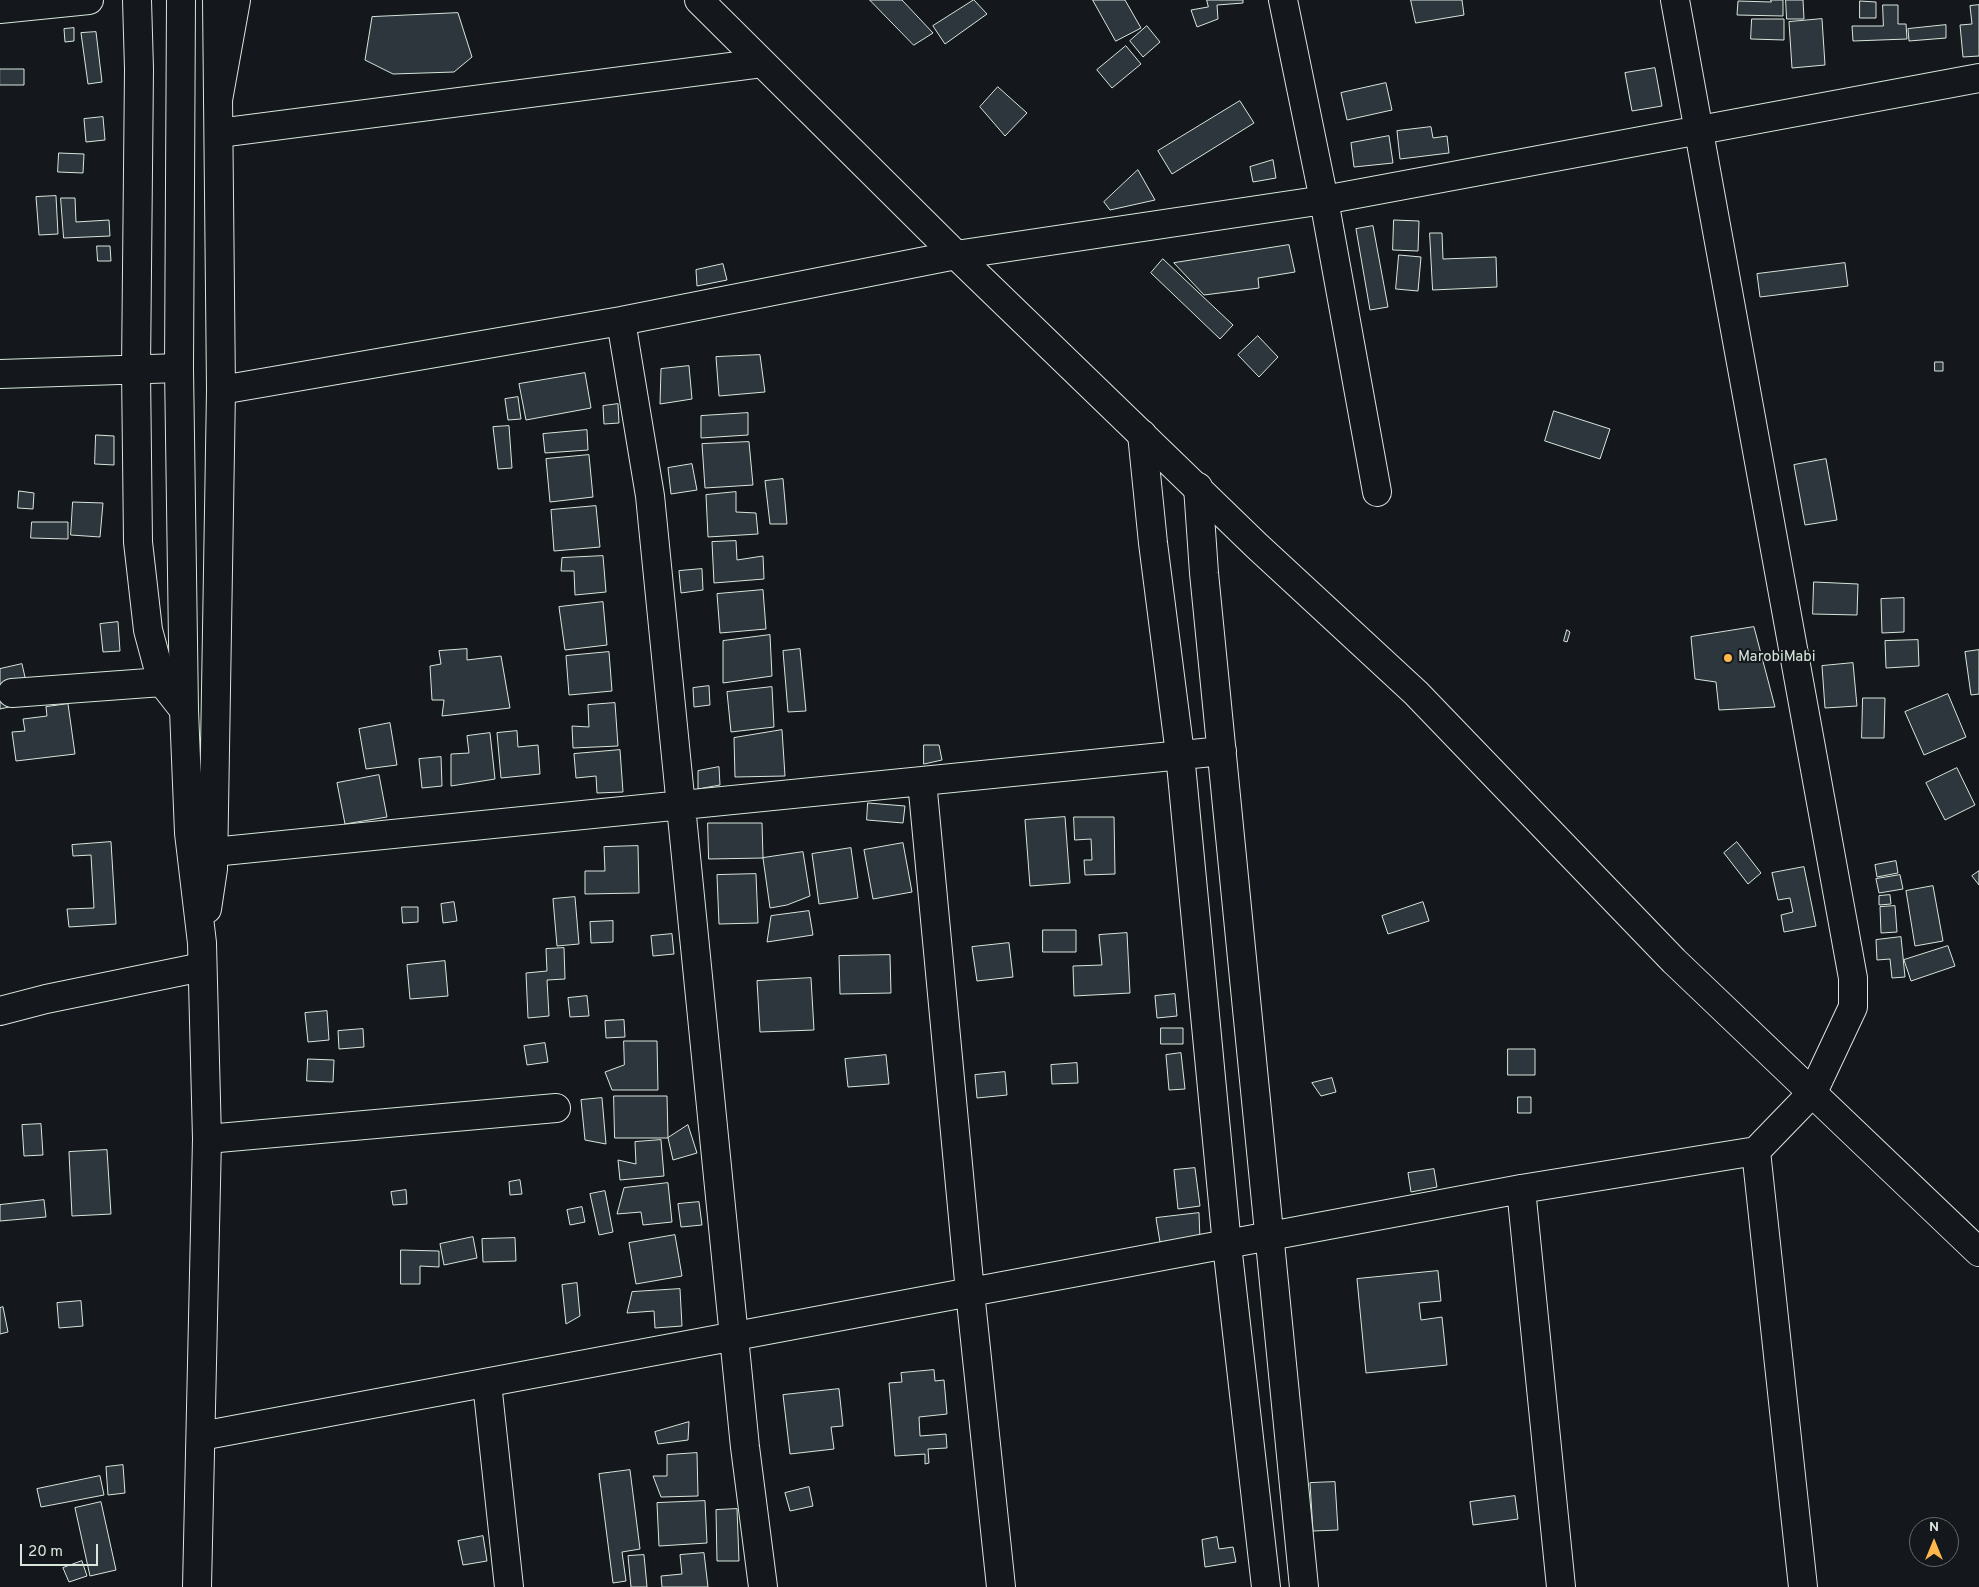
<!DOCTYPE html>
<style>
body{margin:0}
#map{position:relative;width:1979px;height:1587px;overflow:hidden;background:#14181c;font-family:Overpass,sans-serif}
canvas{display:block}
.north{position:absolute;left:1909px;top:1517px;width:50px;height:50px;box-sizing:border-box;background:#14181c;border:1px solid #626a69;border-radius:50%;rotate:0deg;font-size:14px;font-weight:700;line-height:20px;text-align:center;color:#d8e6dc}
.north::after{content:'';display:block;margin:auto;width:18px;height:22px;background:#ffb74d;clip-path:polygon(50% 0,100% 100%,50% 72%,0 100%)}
.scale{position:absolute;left:20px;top:1544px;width:78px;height:22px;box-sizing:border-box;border:2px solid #d8e6dc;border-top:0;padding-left:6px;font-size:15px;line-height:18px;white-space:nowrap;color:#d8e6dc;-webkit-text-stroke:4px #14181c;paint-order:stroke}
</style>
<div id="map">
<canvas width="1979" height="1587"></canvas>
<div class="north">N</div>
<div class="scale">20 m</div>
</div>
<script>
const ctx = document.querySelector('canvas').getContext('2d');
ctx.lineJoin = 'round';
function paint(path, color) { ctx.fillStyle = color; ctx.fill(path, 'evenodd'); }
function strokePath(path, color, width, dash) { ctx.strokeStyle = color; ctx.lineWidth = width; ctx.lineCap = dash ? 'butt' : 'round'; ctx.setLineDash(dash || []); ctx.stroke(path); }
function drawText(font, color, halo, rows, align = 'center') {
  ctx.font = font + ' Overpass,sans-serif'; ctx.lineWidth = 4; ctx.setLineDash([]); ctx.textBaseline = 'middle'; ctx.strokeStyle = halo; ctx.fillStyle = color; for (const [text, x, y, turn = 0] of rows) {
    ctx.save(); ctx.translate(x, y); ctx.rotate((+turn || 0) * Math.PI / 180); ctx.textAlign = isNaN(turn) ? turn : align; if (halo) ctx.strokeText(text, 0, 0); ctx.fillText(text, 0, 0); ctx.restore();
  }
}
const building = new Path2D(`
 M870,0H902L933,33L914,45Z
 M974,0L987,14L945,44L933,26Z
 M1093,0H1125L1141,28L1116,41Z
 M1207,0H1243V3L1217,5L1218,19L1197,27L1191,10L1208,7Z
 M1411,0H1462L1464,15L1416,23Z
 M1771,0H1783V16L1737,15L1738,1L1771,2Z
 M1786,0H1803L1804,19H1787Z
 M1860,1L1876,2V18H1860Z
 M1883,5H1898V24H1906L1907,39L1853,41L1852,26H1883Z
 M1979,5V56L1963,57L1960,25L1972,24L1970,6Z
 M458,13L472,57L454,72L393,74L365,60L372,17Z
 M1752,19H1784V40L1751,39Z
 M1822,19L1825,65L1792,68L1789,22Z
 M1946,25V38L1909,41L1908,29Z
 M1147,26L1160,42L1143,57L1130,41Z
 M74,28V41L65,42L64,29Z
 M96,32L102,82L88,84L81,33Z
 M1126,46L1141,64L1112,88L1097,70Z
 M1655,68L1662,106L1632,111L1625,73Z
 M0,69H24V85H0Z
 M1386,83L1392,110L1347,120L1341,93Z
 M998,87L1027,113L1005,136L980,107Z
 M1240,101L1254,123L1172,174L1158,151Z
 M103,117L105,140L86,142L84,119Z
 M1431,127L1433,138L1447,136L1449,153L1400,159L1397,131Z
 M1389,136L1393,163L1354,167L1351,143Z
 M59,153L84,154L83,173L58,172Z
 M1273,160L1276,178L1253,182L1250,167Z
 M1138,170L1155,200L1110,210L1104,202Z
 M56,196L58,234L39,235L36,197Z
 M61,198H75L76,222L109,220L110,236L64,238Z
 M1394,220L1419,221L1418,251L1393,250Z
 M1373,226L1388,307L1370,310L1356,229Z
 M1430,233H1442L1443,259L1496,257L1497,287L1433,290Z
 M1289,245L1295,272L1258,278L1259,288L1204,295L1174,263Z
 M97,246H110L111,261H98Z
 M1399,255L1421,257L1418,291L1396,289Z
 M1163,259L1233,325L1220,339L1151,273Z
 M1845,263L1848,286L1760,297L1757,274Z
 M723,264L727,280L697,286L696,270Z
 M1258,336L1278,357L1259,377L1238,355Z
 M760,355L765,392L719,396L716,357Z
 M1935,362H1943V371H1935Z
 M689,366L692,399L660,404L661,369Z
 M585,373L591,408L526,420L519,384Z
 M518,397L521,419L508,420L505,399Z
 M618,404L619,423L604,424L603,406Z
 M1554,411L1610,429L1600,459L1545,441Z
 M748,413V435L701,438V416Z
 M509,426L512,468L498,469L493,427Z
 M587,430L588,450L545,453L543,434Z
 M96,435L114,436V465L95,464Z
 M749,442L753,485L705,488L702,444Z
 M589,455L593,497L550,502L546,459Z
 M1826,459L1837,520L1805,525L1794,465Z
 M692,464L697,490L671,494L668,468Z
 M783,479L787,524H770L765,481Z
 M19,491L34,493L33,509L18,508Z
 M736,492V512L756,513L758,534L708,537L706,495Z
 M73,502L103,503L100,537L71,535Z
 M596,506L600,547L554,551L551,510Z
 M32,522H68V539L31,538Z
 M736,541L737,560L763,556L764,579L714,583L712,542Z
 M603,556L606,592L575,595L574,571H561L562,558Z
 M702,569L703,590L681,593L679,571Z
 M1814,582L1858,584L1857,615L1813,614Z
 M763,590L766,629L720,633L717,594Z
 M1904,598V632L1882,633L1881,599Z
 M603,602L607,645L565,650L559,607Z
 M118,622L120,651L103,652L100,624Z
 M1754,627L1775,707L1719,710L1716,682L1695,679L1691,637Z
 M1567,630L1570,632L1567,642L1564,641Z
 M770,635L772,676L723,683V641Z
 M1918,640L1919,666L1886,668L1885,641Z
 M467,649V660L501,656L510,708L442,716L444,700H432L430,666L441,664L439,651Z
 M800,649L806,711L788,712L783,651Z
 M1979,650V694L1971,695L1965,652Z
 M609,652L612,691L569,695L566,656Z
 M1853,663L1857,706L1825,708L1822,666Z
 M22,664L27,686L0,691V669Z
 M709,686L710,705L694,707L693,688Z
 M772,687L774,727L731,732L727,692Z
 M7,694L9,707L0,709V695Z
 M1948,694L1966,737L1924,755L1905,712Z
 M1863,698H1885L1884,738H1862Z
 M615,703L618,746L573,748L572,726L589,727L588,705Z
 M68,704L75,754L16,761L12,732L25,731L23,719L47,716L46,707Z
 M390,723L397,765L366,769L359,729Z
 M782,730L785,776L735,777L734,738Z
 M517,731L518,747L538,745L540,774L501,778L497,733Z
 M490,733L495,779L451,786V754L469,753L467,736Z
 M924,745H939L942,760L924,764Z
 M620,750L623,792L597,793L596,776L576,778L574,754Z
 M441,757L442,786L422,788L419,759Z
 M719,767L720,785L698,789V771Z
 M1957,768L1975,805L1945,820L1926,783Z
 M379,775L387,817L345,824L337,783Z
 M868,803L905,806L903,823L867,820Z
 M1065,817L1070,883L1030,886L1025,820Z
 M1074,817H1114L1115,874L1085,875L1084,860H1092L1091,839L1075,840Z
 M708,823H762L763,858L709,859Z
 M111,842L116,924L69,927L67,909L94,908L91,855L73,856L72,845Z
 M1737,842L1761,873L1748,884L1724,853Z
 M903,843L912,892L873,899L864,850Z
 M638,846L639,893L585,894V871H605L604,847Z
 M851,848L858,898L819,904L812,854Z
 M803,852L810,896L787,905L770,908L763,858Z
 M1896,861L1898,873L1877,877L1875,865Z
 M1804,867L1816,926L1784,932L1781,915L1793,912L1790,898L1778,900L1772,873Z
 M1979,871V885L1972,876Z
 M756,874L758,923L719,924L717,875Z
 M1900,875L1903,889L1879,893L1876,879Z
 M1933,886L1943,941L1915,946L1906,891Z
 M1890,895L1891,904L1879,905V896Z
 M575,897L579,944L557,946L553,899Z
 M454,902L457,921L443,923L441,904Z
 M1423,902L1429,921L1388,934L1382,916Z
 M1895,906L1897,932L1881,933L1880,907Z
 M402,907H418V922L403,923Z
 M809,911L813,935L767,942L771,916Z
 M613,921V942L591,943L590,922Z
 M1043,930H1076V952H1043Z
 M1127,933L1130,993L1074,996L1073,966L1102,965L1099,935Z
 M672,934L674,954L653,956L651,936Z
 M1901,937L1905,977L1892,978L1890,959L1877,960L1876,940Z
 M1009,943L1013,977L977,981L972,947Z
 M1948,946L1955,966L1911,981L1904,960Z
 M564,948L565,979L547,980L549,1016L528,1018L526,973L547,971L546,949Z
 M890,955L891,993L840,994L839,956Z
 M445,961L448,996L410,999L407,965Z
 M811,978L814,1030L760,1032L757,981Z
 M1175,994L1177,1016L1157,1018L1155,996Z
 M587,996L589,1016L570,1017L568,998Z
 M327,1011L329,1040L308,1042L305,1013Z
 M624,1020L625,1037L606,1038L605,1021Z
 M1161,1028H1183V1044H1161Z
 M363,1029L364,1047L339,1049L338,1031Z
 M624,1041H657L658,1090H612L605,1072L624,1065Z
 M545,1043L548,1062L527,1065L524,1046Z
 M1508,1049H1535V1075H1508Z
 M1181,1053L1185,1089L1169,1090L1166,1055Z
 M886,1055L889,1084L848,1087L845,1059Z
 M308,1059L334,1060L333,1082L307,1081Z
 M1077,1063L1078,1083L1052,1084L1051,1065Z
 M1005,1072L1007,1095L977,1098L975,1075Z
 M1332,1078L1336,1092L1321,1096L1312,1083Z
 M614,1096H667L668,1138H615Z
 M1518,1097H1531V1113H1518Z
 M602,1098L606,1144L585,1140L581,1100Z
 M41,1124L43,1155L24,1156L22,1125Z
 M688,1125L697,1153L673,1160L668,1138Z
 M661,1140L664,1176L620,1180L618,1160L636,1164L635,1142Z
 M107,1150L111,1214L72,1216L69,1152Z
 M1195,1168L1200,1206L1178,1209L1174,1170Z
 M1434,1169L1437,1187L1411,1192L1408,1173Z
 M520,1180L522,1194L510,1195L509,1182Z
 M668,1183L672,1222L643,1225L641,1212L617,1214L624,1188Z
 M406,1190L407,1204L393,1205L391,1192Z
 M605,1191L613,1232L599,1235L590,1194Z
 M44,1200L46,1217L0,1221V1205Z
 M699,1202L702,1225L681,1227L678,1204Z
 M582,1207L585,1222L570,1225L567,1210Z
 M1199,1213L1200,1240L1160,1242L1156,1218Z
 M675,1235L682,1276L636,1284L629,1243Z
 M473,1237L477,1258L444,1265L440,1244Z
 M515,1238L516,1261L483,1262L482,1239Z
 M401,1250L439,1251V1267L420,1266V1284H401Z
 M1438,1271L1441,1301L1419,1303L1421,1320L1442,1317L1447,1365L1366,1373L1357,1279Z
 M577,1283L580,1316L566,1324L562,1285Z
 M680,1289L682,1326L655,1328L654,1311L627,1313L632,1292Z
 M81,1301L83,1326L59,1328L57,1303Z
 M3,1307L8,1332L0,1334V1308Z
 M934,1370L935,1381L944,1380L947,1414L919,1417L920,1436L946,1434L947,1448L928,1449L929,1463L925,1464V1454L895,1456L889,1383L902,1382L901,1373Z
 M839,1389L843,1426L831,1427L834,1449L790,1454L783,1395Z
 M689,1422L688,1440L658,1444L655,1432Z
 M697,1453L698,1496L661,1497L653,1476H667V1455Z
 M123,1465L125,1493L108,1495L106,1467Z
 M630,1470L640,1549L622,1552L626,1581L613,1583L599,1474Z
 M100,1476L104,1495L41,1507L37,1489Z
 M1335,1482L1338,1530L1313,1531L1310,1483Z
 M809,1487L813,1506L790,1511L785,1493Z
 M1515,1496L1518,1519L1473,1525L1470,1502Z
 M705,1501L707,1543L659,1546L657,1503Z
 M101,1502L116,1570L90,1576L75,1508Z
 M737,1509L739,1561H717L716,1510Z
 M483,1536L487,1561L463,1565L458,1541Z
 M1217,1537L1219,1549L1233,1547L1236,1562L1205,1567L1202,1540Z
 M704,1553L708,1587H662L661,1576L682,1574L680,1555Z
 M644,1555L647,1587H631L628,1556Z
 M82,1561L87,1576L69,1582L63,1568Z`);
paint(building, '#2c363c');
strokePath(building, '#d8e6dc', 1);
const minor = new Path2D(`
 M137,0L139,69L136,370L138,542L148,630L162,682L184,710
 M0,9L89,0
 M219,133L762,63
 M621,321L650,496L745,1447L763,1587
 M0,374L179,368
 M221,390L621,321L956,255L1324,200L1283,0
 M1142,434L1153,543L1180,754L1227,1245L1266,1587
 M1198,487L1204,573L1304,1587
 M1377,492L1324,200L1979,78
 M12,693L162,682
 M922,781L970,1292L1001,1587
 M213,852L1222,751
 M0,1011L46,999L202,967
 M207,1139L556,1108
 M1756,1151L1803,1587
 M1521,1189L1561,1587
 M487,1383L509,1587
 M201,1436L1521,1189L1756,1151L1813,1092L1853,1007V978L1675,0`);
const major = new Path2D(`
 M181,0L179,368L184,710L189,833L202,943L207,1139L197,1587
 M207,909L213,869L221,390L217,0`);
const highway = new Path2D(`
 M699,0L956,255L1257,546L1416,693L1674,961L1979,1252
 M218,100L236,0`);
strokePath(minor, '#d8e6dc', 30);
strokePath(major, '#d8e6dc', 30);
strokePath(highway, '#d8e6dc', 30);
strokePath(minor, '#14181c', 28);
strokePath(major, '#14181c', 28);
strokePath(highway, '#14181c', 28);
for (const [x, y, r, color] of [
 [1728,658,5,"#ffb74d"]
]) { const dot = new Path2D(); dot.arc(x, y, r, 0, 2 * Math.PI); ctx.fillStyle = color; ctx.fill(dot); strokePath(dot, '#14181c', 2); }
drawText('15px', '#d8e6dc', '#14181c', [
 ["MarobiMabi",1738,658]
], 'left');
</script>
